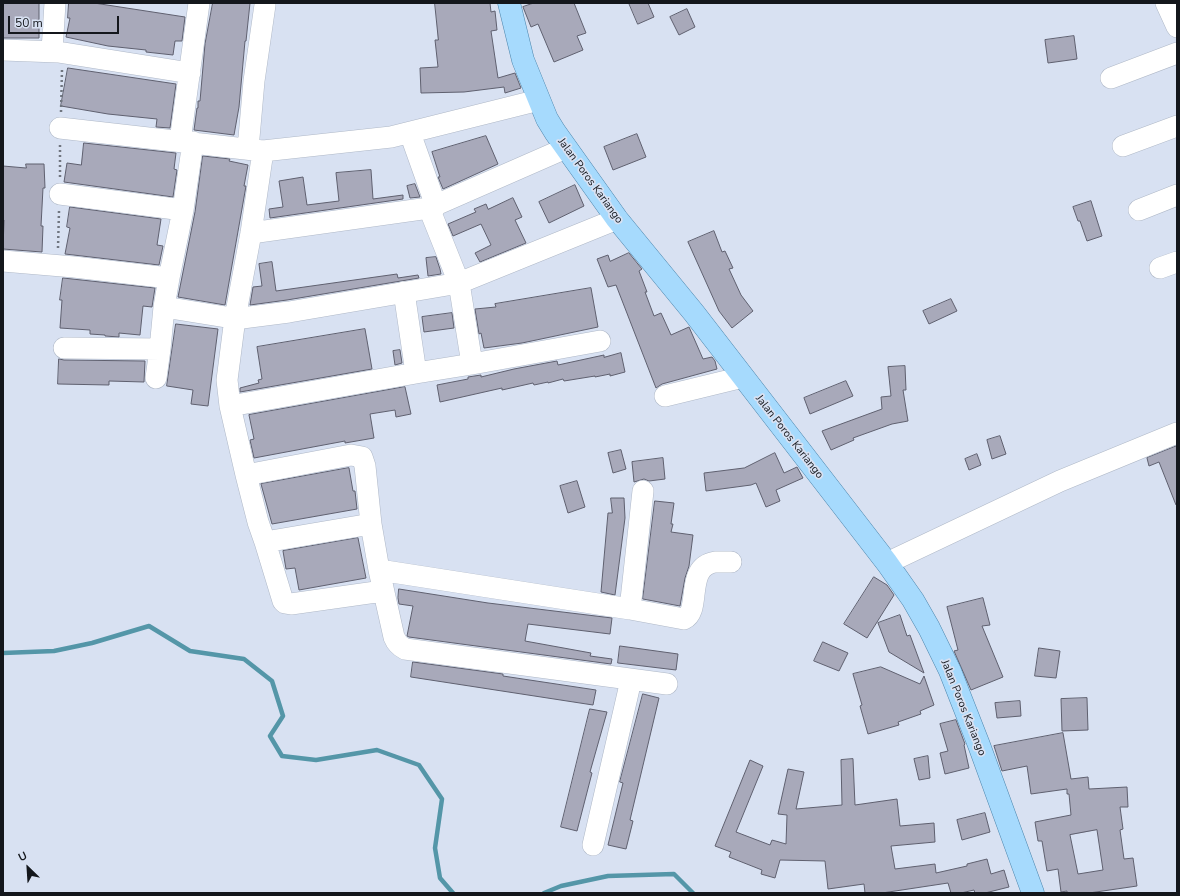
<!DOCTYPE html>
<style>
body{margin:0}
#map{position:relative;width:1180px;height:896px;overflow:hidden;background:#d8e1f2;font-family:"Nunito Sans",sans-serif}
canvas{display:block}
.frame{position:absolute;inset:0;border:4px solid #14171c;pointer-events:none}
.north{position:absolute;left:8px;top:848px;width:40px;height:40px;-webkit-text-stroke:3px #d8e1f2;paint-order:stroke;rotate:335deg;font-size:11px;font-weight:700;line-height:16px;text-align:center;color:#14171c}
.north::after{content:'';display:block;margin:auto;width:14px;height:18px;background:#14171c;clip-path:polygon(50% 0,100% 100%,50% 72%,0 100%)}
.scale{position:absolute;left:8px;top:16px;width:111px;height:18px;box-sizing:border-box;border:2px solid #14171c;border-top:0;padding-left:5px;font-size:12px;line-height:14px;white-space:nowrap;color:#14171c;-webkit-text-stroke:3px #d8e1f2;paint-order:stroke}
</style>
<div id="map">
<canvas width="1180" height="896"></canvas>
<div class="frame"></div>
<div class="north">U</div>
<div class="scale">50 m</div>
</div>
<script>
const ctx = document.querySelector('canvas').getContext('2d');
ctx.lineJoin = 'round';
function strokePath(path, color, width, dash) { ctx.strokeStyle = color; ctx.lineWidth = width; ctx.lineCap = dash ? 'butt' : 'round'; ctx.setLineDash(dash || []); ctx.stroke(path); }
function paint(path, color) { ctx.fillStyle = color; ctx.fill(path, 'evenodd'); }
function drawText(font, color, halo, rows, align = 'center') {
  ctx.font = font + ' "Nunito Sans",sans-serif'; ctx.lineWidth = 3.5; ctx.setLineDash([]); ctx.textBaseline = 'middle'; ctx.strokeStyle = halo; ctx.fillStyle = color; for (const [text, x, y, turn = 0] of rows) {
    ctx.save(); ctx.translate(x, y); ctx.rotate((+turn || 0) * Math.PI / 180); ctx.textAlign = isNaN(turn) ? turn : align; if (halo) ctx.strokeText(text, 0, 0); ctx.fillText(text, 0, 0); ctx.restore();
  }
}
strokePath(new Path2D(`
 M3,653L54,651L92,643L149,626L190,651L244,659L272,681L283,716L270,736L282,756L316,760L377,750L419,765L442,799L435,848L440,878L453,893
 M544,893L561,886L608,876L674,874L693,893`), '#5496a8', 4.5);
const building = new Path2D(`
 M3,3H39V38H3Z
 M69,3H94L185,17L182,41H175L173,55L146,52V50L108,46L66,37L70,18H68Z
 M213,3H250L246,41H245L239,107L234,135L194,130L197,108H198V101H200L205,44Z
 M435,3H490L491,12L495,11L497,30L491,31L498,78L515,73L521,88L505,93L504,87L464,92L421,93L420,68L438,67L435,40H438Z
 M534,3H574L586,33L577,36L583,50L554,62L538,24L531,27L523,7Z
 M629,3H648L654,17L638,24Z
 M687,9L695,27L679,35L670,17Z
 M1074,36L1077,59L1048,63L1045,40Z
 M68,68L176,84L170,128L156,127L157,119L108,114L61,106Z
 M637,134L646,157L613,170L604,147Z
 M486,136L498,164L443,189L438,177H440L432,152Z
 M84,143L176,153L174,169L177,170L173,197L64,182L67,163L81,165Z
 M203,156L230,159L229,161L248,165L244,186H246L225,305L178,297L195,212Z
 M26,164H44L45,188H43L41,226H43L42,252L3,249L4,220H3V166L26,168Z
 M371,170L373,199L403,195V199L270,218L269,209L283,207L279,181L303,177L307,205L339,201L336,173Z
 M415,184L420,197L410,198L407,186Z
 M575,185L584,206L549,223L539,202Z
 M513,198L522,217L515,220L526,243L480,262L475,253L491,245L481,224L453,236L448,224L476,212L474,209L486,204L488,209Z
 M1091,201L1102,236L1087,241L1080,221H1078L1073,207Z
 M70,207L161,219L157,245L163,246L159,265L65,254L70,228L67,227Z
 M714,231L722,252L725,251L733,268L729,269L741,295L753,311L732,328L719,311L688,242Z
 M629,253L642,269L639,271L647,292H645L654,316L661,313L671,335L689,327L703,359L712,357L715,361L717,369L662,384L656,388L616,285L608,287L597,259L608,255L610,261Z
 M436,257L440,269L441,274L428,276L426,258Z
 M272,262L276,291L397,274L398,278L418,275L419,278L287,300L250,305L253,287L262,286L259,264Z
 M63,278L155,288L152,307L143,306L140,335L119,333V337L105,336V335L90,334V330L60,328L62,300H60Z
 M591,288L598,327L522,343L484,348L481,333L479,334L475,309L496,307L495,304Z
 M951,299L957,311L929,324L923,311Z
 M452,313L454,328L424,332L422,317Z
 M176,324L218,329L208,406L191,404L193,390L167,386Z
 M365,329L372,369L240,392V388L259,383L258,380L262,379L257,347Z
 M400,350L402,363L395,365L393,351Z
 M621,353L625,372L610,376V374L595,377V376L564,381L563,379L548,383V382L534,385L533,383L502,390V388L440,402L437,385L468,379V377L481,375V377L514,369L557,361L558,365L604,355V357Z
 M59,359L64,360L145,361L144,382L109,381V385L58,384Z
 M905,366L906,390H903L908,421L892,424L853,438L854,440L831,450L822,431L882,409L881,397L891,396L888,367Z
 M846,381L853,396L810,414L804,398Z
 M405,387L411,414L396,417L395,410L370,414L374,438L345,443V441L254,458L250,440L254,439L249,415Z
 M1000,436L1006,454L992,459L987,440Z
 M1177,446V505H1176L1159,462L1149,466L1147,458Z
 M621,450L626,469L613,473L608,453Z
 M775,453L784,473L797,467L803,478L776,490L780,501L766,507L756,483L751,485L706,491L704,473L744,468Z
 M977,454L981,465L969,470L965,459Z
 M663,458L665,479L649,481L644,479L634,482L632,462Z
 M349,468L353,491H355L357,509L272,524L261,484Z
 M577,481L585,507L568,513L560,486Z
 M611,498H624L625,518L615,595L601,592L608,513H612Z
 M655,501L674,503L671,524H673L671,532L693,535L689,566L685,578L680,606L643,599Z
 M358,538L366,578L299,590L295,568L286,569L283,551Z
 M874,577L887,585L894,595L867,638L844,624Z
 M399,589L488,603L612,618L610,634L528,624L525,641L591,653L590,656L612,659L611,664L409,637L407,636L413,606L399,604L398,598Z
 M983,598L990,625L982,626L1003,677L971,690L954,651L958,650L947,607Z
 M900,615L907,636L910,635L924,673L889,652L878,623Z
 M823,642L848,653L839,671L814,661Z
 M620,646L678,654L676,670L618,663Z
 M1039,648L1060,651L1056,678L1035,676Z
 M413,662L503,674V676L596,690L593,705L411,677Z
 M881,667L920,684L924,676L934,705L920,711L921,714L898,722L899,725L868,734L860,706L862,705L853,674Z
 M643,694L659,698L630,820L633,821L626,849L608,845L623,783L620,782Z
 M1087,698L1088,730L1062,731L1061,699Z
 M1020,701L1021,716L997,718L995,703Z
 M590,709L607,712L590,772L592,773L577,831L561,827Z
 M956,720L965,744L964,745L969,768L945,774L940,753L948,751L940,724Z
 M1063,733L1071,779L1088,777L1089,789L1127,787L1128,807H1120L1123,829L1120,830L1124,859L1133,858L1137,886L1089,893H1067V891L1061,892L1058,869L1047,871L1042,841H1038L1035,822L1071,815L1069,794H1067V789L1031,794L1027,766L1002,771L994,746ZM1097,830L1103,870L1078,874L1070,835Z
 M928,756L930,778L919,780L914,759Z
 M853,759L855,805L897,799L900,826L934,823L935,842L891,846L895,869L935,864L936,873L967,866V864L987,859L991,874L1004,870L1009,887L985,893H975L974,890L961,893H951L948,883L882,893H865L864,884L828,889L825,861L780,860L775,878L761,874L762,870L729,857L731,852L715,846L750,760L763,766L736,832L770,845L772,840L786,844L787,815L778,814L788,769L804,772L796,809L842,805L841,760Z
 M985,813L990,832L962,840L957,820Z`);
paint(building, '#a8a9ba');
strokePath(building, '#5f606f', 1);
const minor = new Path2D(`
 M1166,3L1177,27
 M3,50L58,52L190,73
 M52,51L55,3
 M1111,78L1177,53
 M60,128L263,151L251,233L235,318L227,380L230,406L246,475L258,522L265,542L371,524L365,466L362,457L351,455L246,475
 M410,133L436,206
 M180,141L199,3
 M1123,146L1177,126
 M248,149L254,81L265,5
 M263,151L391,137L539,100
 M60,194L183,210
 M429,208L566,148
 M1139,210L1177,195
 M251,233L429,208L459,283L472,364L416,373
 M3,261L74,267L169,278
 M1160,268L1177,262
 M164,307L169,278L183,210L193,142
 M64,348L160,349
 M472,364L600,341
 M156,378L160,349L164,307L226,317L242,318L289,312L459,283L617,219
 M665,396L743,377
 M230,406L416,373L404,292
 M371,524L379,570L394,637C396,642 399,646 405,649L667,684
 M265,542L283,601L285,603L291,604L383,591
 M887,563L1060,481L1177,433
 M379,570L630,609L684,619C702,611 684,567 715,562C720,562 726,562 731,562
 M630,609L643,491
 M593,845L631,680`);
const major = new Path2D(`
 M509,3L523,60L547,119L555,132L617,219L694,313L887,563L913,600L929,628L950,671L979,745L1033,893`);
strokePath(minor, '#afb8c7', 22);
strokePath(major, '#4d86ad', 23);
strokePath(new Path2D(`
 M61,112L62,69
 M60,145V178
 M58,248L59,211`), '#707680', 2.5, [2, 3]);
strokePath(minor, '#fff', 21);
strokePath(major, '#a6dafd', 22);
drawText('11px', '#14171c', '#d8e1f2', [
 ["Jalan Poros Kariango",590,181,54],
 ["Jalan Poros Kariango",789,437,52],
 ["Jalan Poros Kariango",963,708,68]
]);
</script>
